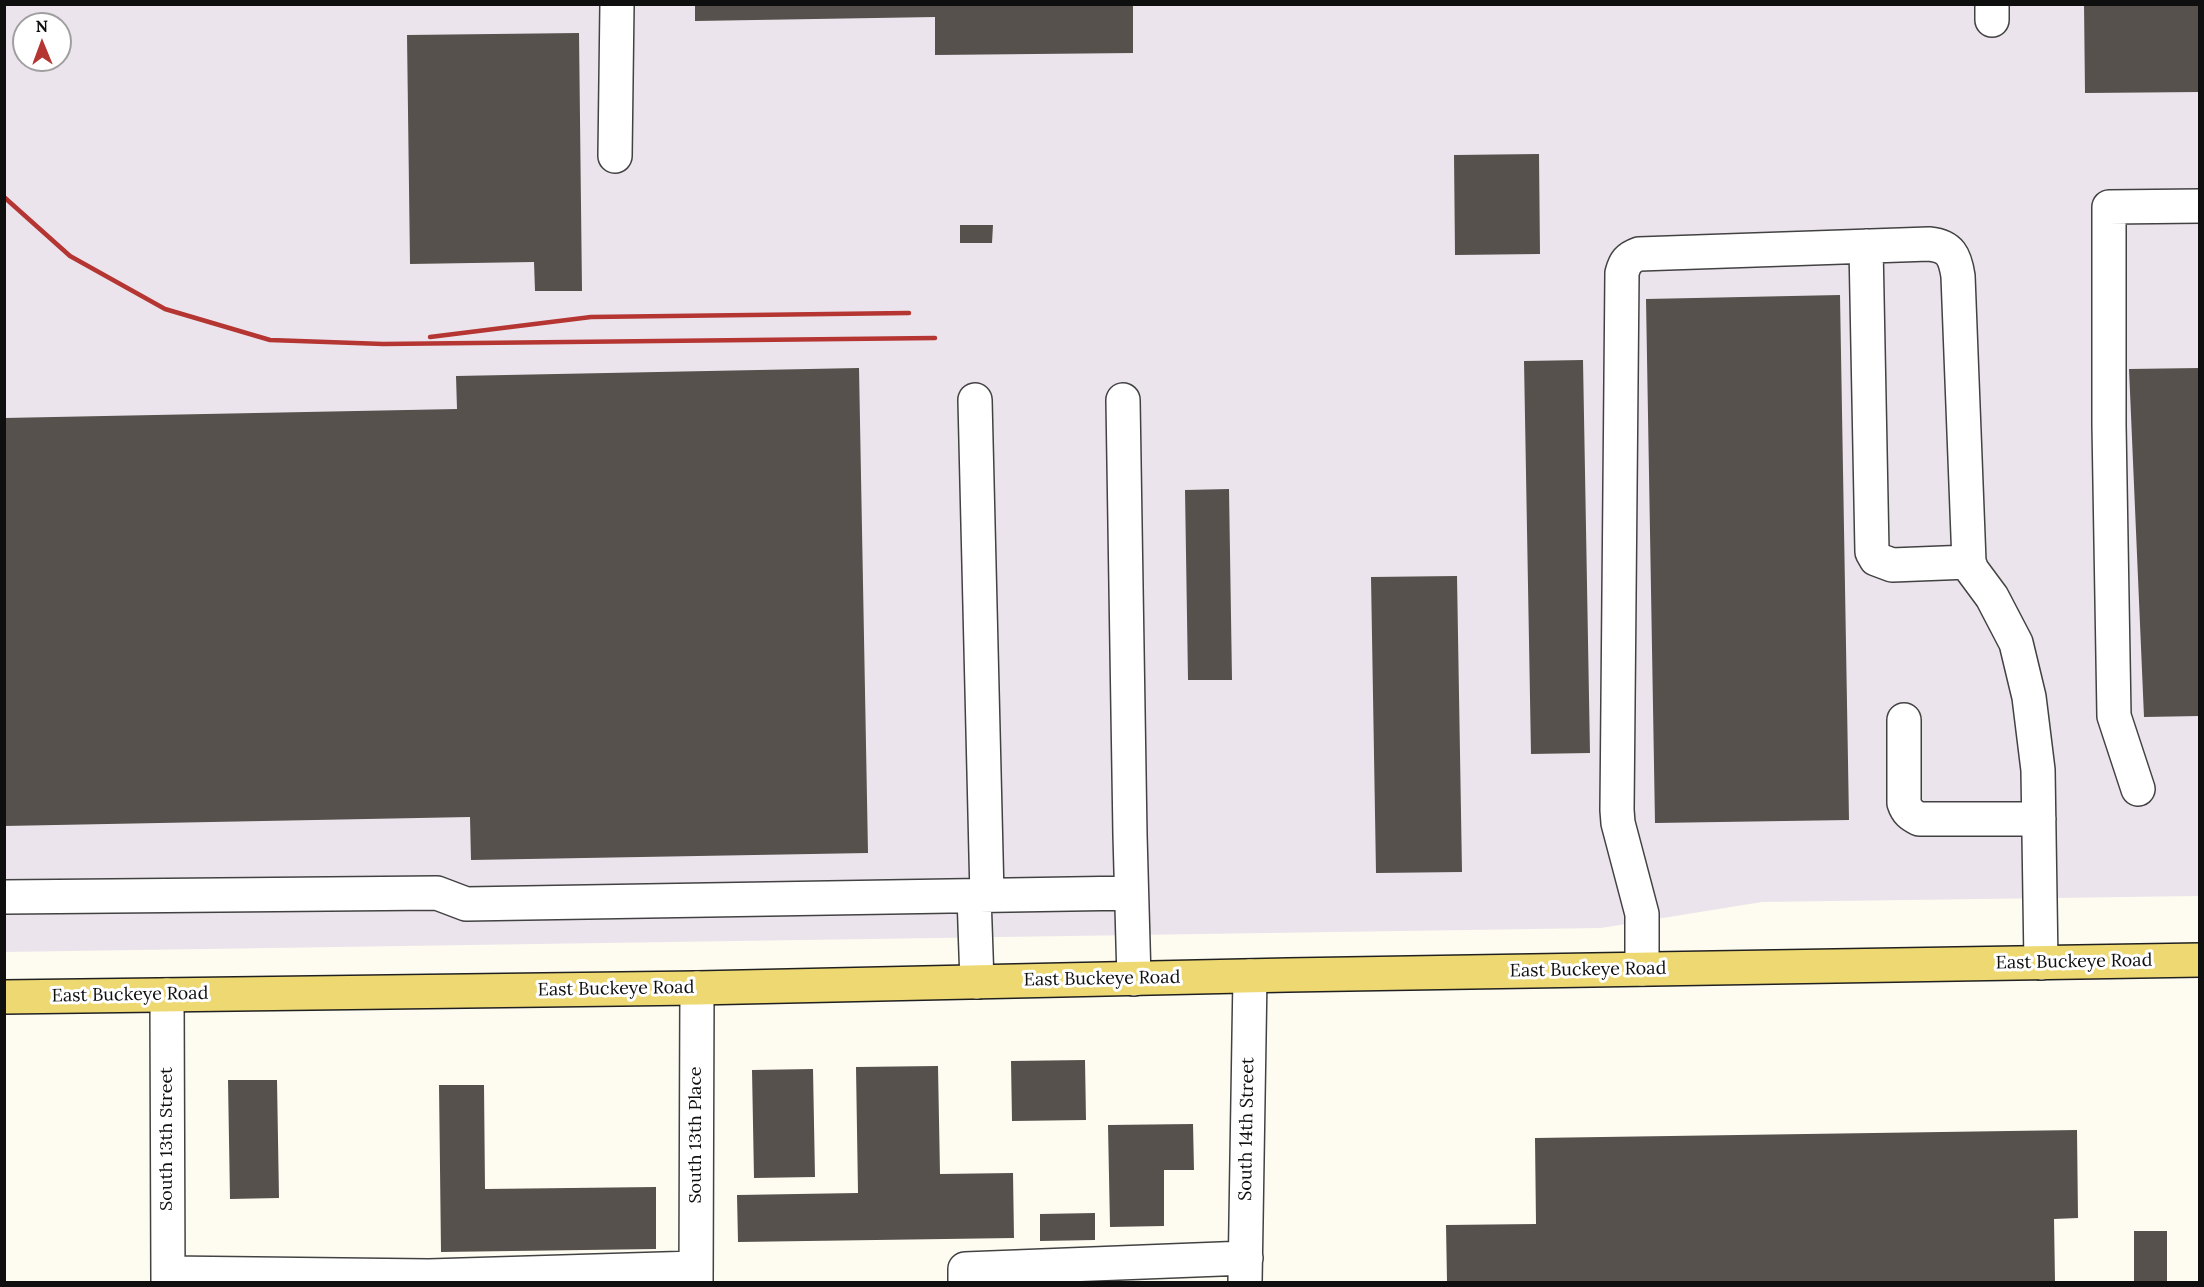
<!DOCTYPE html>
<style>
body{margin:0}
#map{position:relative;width:2204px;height:1287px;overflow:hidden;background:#fefcf1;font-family:Lora,serif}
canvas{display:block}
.frame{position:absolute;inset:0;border:6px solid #0f0f0f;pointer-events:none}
.north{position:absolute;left:12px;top:12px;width:60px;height:60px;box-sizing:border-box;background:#fff;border:2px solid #9f9f9f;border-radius:50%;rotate:359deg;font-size:16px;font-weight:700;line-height:24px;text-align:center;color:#0f0f0f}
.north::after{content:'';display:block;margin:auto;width:21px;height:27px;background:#b43532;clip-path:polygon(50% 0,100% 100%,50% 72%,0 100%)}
</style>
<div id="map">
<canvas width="2204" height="1287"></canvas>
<div class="frame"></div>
<div class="north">N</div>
</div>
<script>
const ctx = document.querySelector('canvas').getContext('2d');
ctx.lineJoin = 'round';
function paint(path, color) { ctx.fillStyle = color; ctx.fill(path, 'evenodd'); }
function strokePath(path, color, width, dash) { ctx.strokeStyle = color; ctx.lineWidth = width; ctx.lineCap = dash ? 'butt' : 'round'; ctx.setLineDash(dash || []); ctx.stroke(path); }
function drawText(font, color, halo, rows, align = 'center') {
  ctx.font = font + ' Lora,serif'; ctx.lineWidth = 6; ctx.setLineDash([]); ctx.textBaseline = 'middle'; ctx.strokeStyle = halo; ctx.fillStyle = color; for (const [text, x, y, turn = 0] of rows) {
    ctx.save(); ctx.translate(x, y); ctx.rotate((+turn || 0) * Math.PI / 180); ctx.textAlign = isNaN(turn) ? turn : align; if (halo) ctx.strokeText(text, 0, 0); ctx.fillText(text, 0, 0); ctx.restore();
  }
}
paint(new Path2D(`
 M4,5H2199V896L1762,902L1601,928L5,952ZM24,24H60V60H24Z`), '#ece4ec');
paint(new Path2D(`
 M695,4H1133V53L935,55V17L695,21Z
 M2084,4H2200V92L2085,93Z
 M579,33L582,291H535L534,262L410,264L407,35Z
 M1539,154L1540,254L1455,255L1454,155Z
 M960,225H993L992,243H960Z
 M1840,295L1849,820L1655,823L1646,299Z
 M1583,360L1590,753L1531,754L1524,361Z
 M859,368L868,853L471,860L470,817L4,826V418L457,409L456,376Z
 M2200,368V716L2144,717L2129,369Z
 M1229,489L1232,680H1188L1185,490Z
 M1457,576L1462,872L1376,873L1371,577Z
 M1085,1060L1086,1120L1012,1121L1011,1061Z
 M938,1066L940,1174L1013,1173L1014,1238L738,1242L737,1195L858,1193L856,1067Z
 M813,1069L815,1177L754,1178L752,1070Z
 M228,1080H277L279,1198L230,1199Z
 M439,1085H484L485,1189L656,1187V1249L441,1252Z
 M1193,1124L1194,1170H1164V1226L1110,1227L1108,1125Z
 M2077,1130L2078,1218L2054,1219L2055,1282H1447L1446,1225L1536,1224L1535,1138Z
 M1095,1213V1240L1040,1241V1214Z
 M2134,1231H2167V1282H2134Z`), '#56514c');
const minor = new Path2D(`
 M1992,4V20
 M615,156L617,4
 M1866,246L1872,552L1876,559L1892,565L1969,562
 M975,400L987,896
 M1123,400L1130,835L1134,979
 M1904,720V803C1907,812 1911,815 1919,819H2039
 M2138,789L2114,716L2109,425V207L2200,206
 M974,896L977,982
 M4,897L437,893L466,904L1131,893
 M1642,969V914L1618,823L1617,810L1622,273C1625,262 1628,258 1639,254L1929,244C1951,246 1955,257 1958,276L1969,562L1972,570L1992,597L2016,643L2029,697L2038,770L2041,963
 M167,995L168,1282
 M168,1273L429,1276L696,1268
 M696,1282L697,988
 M965,1282V1269L1246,1258
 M1245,1282L1250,976`);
const major = new Path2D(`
 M4,997L697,988L1288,975L2200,960`);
strokePath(minor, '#424242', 36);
strokePath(major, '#202020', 36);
strokePath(minor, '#fff', 33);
strokePath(major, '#edd872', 33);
strokePath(new Path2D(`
 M4,197L70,256L165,309L270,340L383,344L935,338
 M430,337L591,317L909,313`), '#b43532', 4.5);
drawText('18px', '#0f0f0f', '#fff', [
 ["East Buckeye Road",2074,962,-1],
 ["East Buckeye Road",1588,970,-1],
 ["East Buckeye Road",1102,979,-1],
 ["East Buckeye Road",616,989,-1],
 ["East Buckeye Road",130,995,-1],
 ["South 14th Street",1247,1129,-89],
 ["South 13th Place",696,1135,-90],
 ["South 13th Street",167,1139,-90]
]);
</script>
